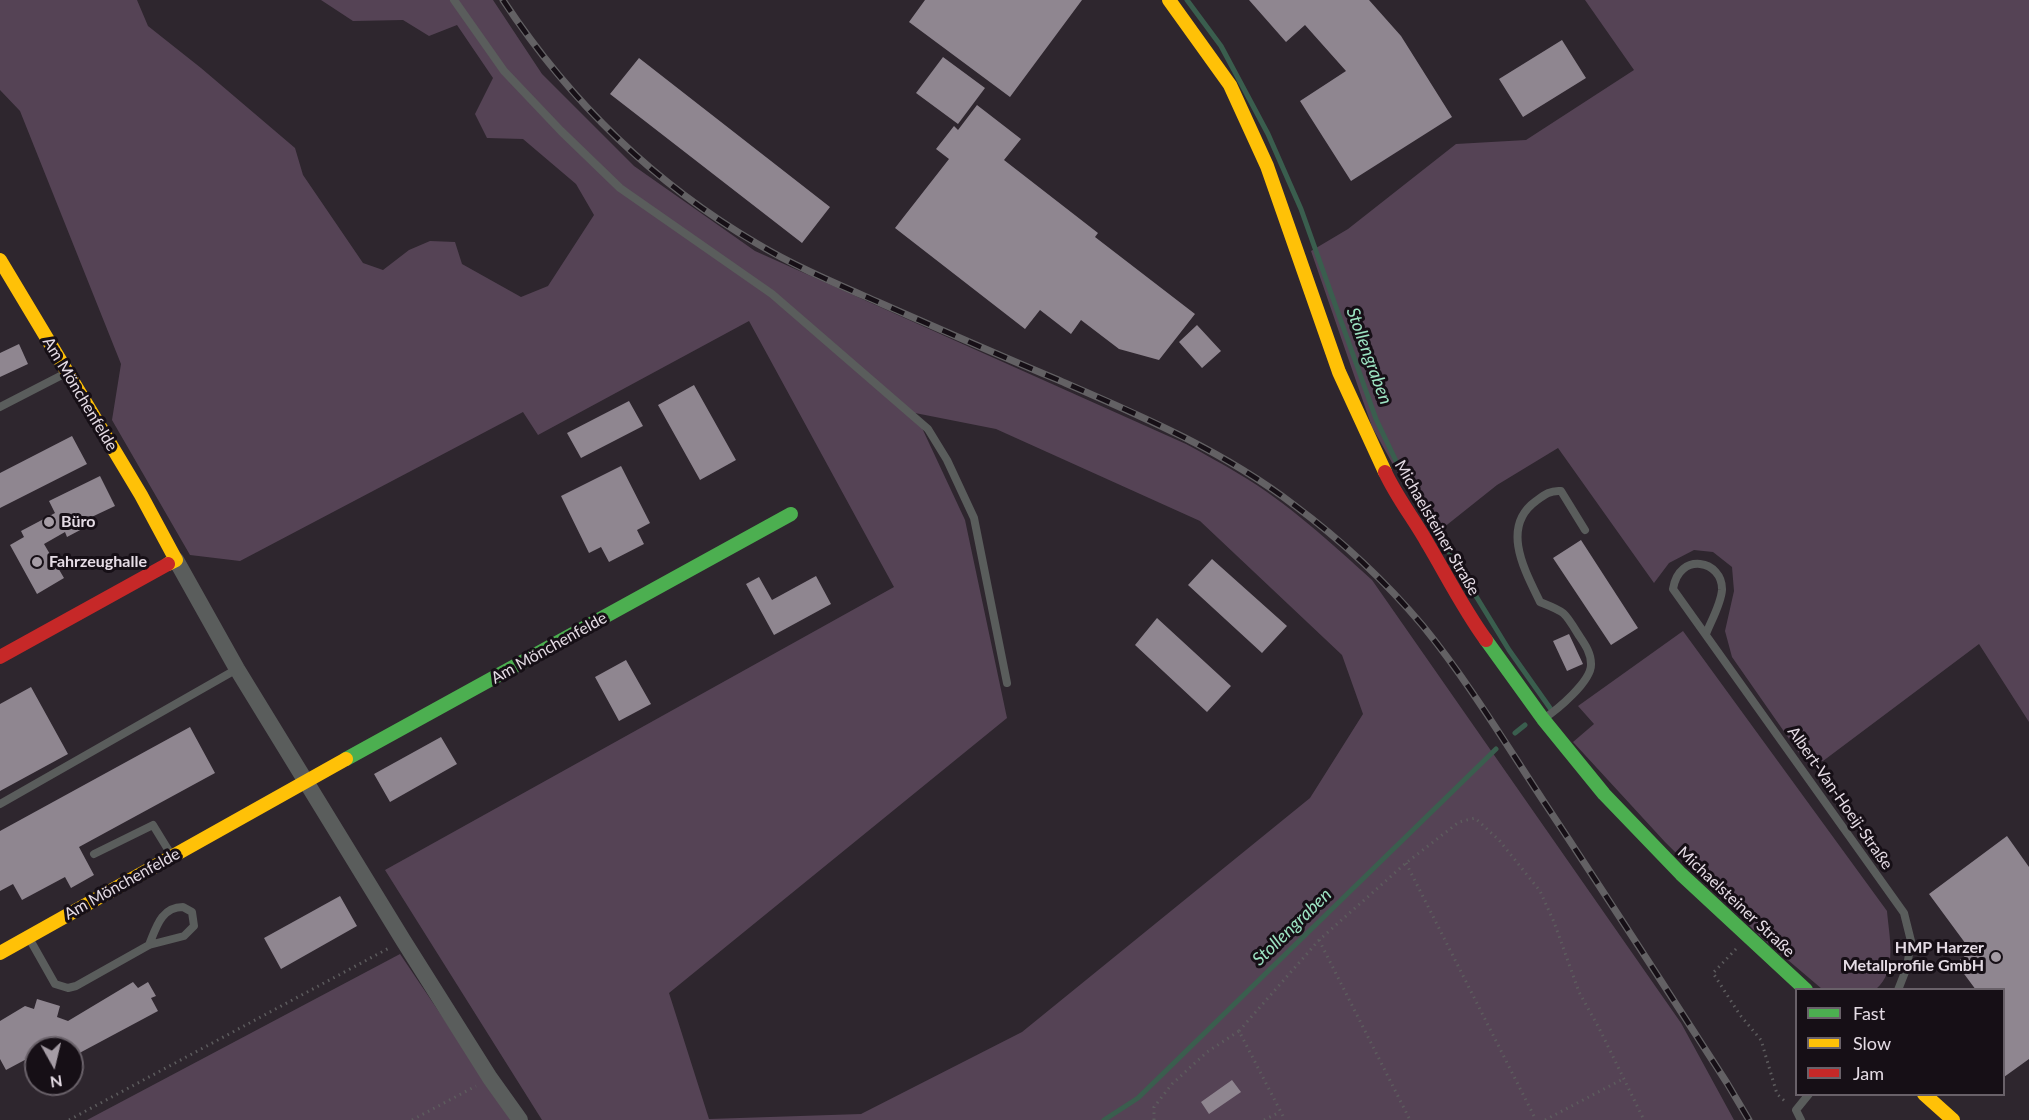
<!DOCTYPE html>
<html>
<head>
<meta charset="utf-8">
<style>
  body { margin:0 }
  #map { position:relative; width:2029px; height:1120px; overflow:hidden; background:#2e262e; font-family:Lato,sans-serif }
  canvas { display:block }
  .legend { position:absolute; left:1795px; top:988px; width:210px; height:108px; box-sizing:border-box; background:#160f16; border:2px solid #696169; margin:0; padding:8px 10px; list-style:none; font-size:18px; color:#e5dce5 }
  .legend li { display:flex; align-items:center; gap:12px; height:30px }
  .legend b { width:30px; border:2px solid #696169 }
  .north { position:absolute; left:24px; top:1036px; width:60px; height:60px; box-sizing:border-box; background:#160f16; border:2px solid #696169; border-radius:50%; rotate:172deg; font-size:16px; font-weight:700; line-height:24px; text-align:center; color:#e5dce5 }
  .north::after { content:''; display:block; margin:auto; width:21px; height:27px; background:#a59ca5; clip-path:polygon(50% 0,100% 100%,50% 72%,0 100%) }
</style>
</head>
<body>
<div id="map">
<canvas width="2029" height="1120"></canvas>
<ul class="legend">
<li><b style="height:8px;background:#4caf50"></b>Fast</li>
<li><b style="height:8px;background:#ffc107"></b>Slow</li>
<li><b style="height:8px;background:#c62828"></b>Jam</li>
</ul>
<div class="north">N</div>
</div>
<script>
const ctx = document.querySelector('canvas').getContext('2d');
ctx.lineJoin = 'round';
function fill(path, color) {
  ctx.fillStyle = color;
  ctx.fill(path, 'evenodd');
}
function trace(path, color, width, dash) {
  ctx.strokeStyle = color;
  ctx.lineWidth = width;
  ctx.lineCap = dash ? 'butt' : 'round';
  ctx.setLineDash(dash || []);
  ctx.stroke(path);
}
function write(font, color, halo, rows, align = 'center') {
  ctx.font = font + ' Lato,sans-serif';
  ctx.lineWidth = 6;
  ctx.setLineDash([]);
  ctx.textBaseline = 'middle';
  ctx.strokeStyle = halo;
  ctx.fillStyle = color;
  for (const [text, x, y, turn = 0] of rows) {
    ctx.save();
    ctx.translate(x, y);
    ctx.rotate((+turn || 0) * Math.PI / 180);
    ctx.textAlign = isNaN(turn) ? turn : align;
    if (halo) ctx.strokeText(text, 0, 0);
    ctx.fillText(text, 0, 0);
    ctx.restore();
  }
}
const green = new Path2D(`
  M0 0H137L148 26 201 68 295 148 303 175 363 263 383 270 409 250 430 241 455 242 462 264 521 297 548 286 594 215 576 184 523 139 487 138 475 114 493 78 457 25 429 36 403 20 353 21 321 0H493L542 74 634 166 755 251 1186 444C1204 454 1221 463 1239 474 1288 503 1330 542 1372 580L1681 1023 1734 1120H542L385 870 894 587 749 321 538 435 523 412 240 561 190 555 112 420 121 364 20 111 0 90ZM915 413 996 429 1200 521 1342 655 1363 714 1310 798 1022 1032 861 1114 709 1119 669 993 1007 718 965 520Z
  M1585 0H2029V722L1979 644 1823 761 1806 763 1732 657 1725 631 1734 591 1732 567 1713 552 1694 550 1669 563 1654 583 1558 448 1497 485 1433 536 1372 427 1311 251 1348 229 1456 144 1526 140 1634 70Z
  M1683 631 1887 911C1889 936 1898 971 1876 989H1822L1762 938 1665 842 1573 742 1594 724 1578 706Z
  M400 954 512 1120H87Z`);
const stream = new Path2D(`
  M1187 0 1221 46 1268 134 1301 209 1376 419 1406 482 1509 650 1550 708
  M1515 733 1525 725
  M1104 1120 1138 1098 1496 749`);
const building = new Path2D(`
  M925 0H1082L1010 97 909 22Z
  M1249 0H1369L1401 36 1452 117 1351 181 1300 101 1346 71 1305 25 1286 42Z
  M1562 40 1586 78 1523 117 1499 79Z
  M943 57 985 88 958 124 916 93Z
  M639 58 830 207 802 243 610 94Z
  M977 105 1021 139 1004 160 1098 233 1095 237 1195 314 1159 360 1119 349 1081 320 1071 334 1040 310 1025 329 895 228 949 159 936 149 954 126 958 130Z
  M1197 325 1221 351 1202 368 1179 342Z
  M19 344 28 364 0 377V353Z
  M694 385 736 460 700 480 658 405Z
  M629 401 643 426 581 458 567 433Z
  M72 436 87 464 0 508V473Z
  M621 466 650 523 637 530 644 544 609 562 601 547 589 553 561 496Z
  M100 476 115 506 81 522 84 528 67 537 65 532 44 544 64 578 37 594 10 545 24 537 21 531 55 513 49 501Z
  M1581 540 1638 628 1611 645 1553 558Z
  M1212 559 1287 626 1262 653 1188 585Z
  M816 576 831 604 774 635 746 584 759 577 772 600Z
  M1157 618 1231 686 1207 712 1135 645Z
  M1569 634 1583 664 1567 671 1553 641Z
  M626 660 651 704 619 721 595 677Z
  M31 687 68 754 0 791V704Z
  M190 727 215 773 79 847 94 875 71 888 65 877 22 900 13 884 0 891V831Z
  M441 737 457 764 390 802 374 774Z
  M2007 836 2029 867V1059L2004 1077V990H1976L1956 963 1971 951 1929 894Z
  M340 896 357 926 281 969 264 938Z
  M133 982 138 988 148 982 156 996 151 998 158 1011 72 1057V1048H36V1054L6 1070 0 1059V1021L25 1006 34 1009 37 999 60 1006 57 1017 68 1021Z
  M1232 1080 1241 1092 1209 1114 1201 1102Z`);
const path = new Path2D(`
  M1406 863 1536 1120
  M1319 940 1410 1120
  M1736 949 1713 973 1740 1015 1761 1040 1777 1094 1787 1103
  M1239 1031 1319 940 1406 863 1459 822 1475 818 1499 840 1540 891 1554 922 1579 992 1599 1028 1644 1120
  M69 1120 391 947
  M412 1120 476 1086
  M1154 1120V1107L1172 1084 1207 1052 1239 1031 1285 1120
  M1264 1120 1280 1112
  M1545 1120 1623 1079`);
const lane = new Path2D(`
  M454 0 504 71 561 131 620 188 772 294 928 429 947 460 974 518 1007 683
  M0 407 66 373
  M1706 634C1711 621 1721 604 1722 590 1723 560 1679 551 1673 589L1904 913 1911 941 1907 967 1898 990
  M1543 719C1557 710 1592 681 1591 664 1591 652 1584 643 1578 634 1564 611 1565 612 1540 602 1525 571 1500 527 1536 501 1544 495 1550 490 1561 491L1585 530
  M0 804 237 669
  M94 854 153 825 172 856
  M29 938 55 984 68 988 76 986 149 945 184 936 194 926 192 912 183 907C161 907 156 928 149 945
  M1801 1120 1796 1110 1809 1094`);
const street = new Path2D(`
  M176 560 237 669 403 940 490 1078 520 1120`);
const fast = new Path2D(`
  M1486 640 1543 719 1604 794 1681 874 1806 990
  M346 759 791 514`);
const slow = new Path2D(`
  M1169 0 1230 85 1267 166 1339 372 1385 472
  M0 260 141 495 176 560 168 564
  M0 953 346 759
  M1924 1094 1953 1120`);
const jam = new Path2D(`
  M1385 472C1397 498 1414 519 1428 544 1447 576 1464 610 1486 640
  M0 657 168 564`);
const rail = new Path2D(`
  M503 0C569 100 652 182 756 243 794 266 837 284 878 302 937 328 996 354 1056 379 1139 415 1222 450 1294 505 1341 540 1385 581 1423 626 1471 685 1510 751 1552 814 1611 903 1669 993 1727 1083L1749 1120`);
const markers = [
  [49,522,6,"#a59ca5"],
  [37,562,6,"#a59ca5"],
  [1996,957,6,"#a59ca5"]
];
const streetNames = [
  ["Am Mönchenfelde",80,394,59],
  ["Michaelsteiner Straße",1437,528,60],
  ["Am Mönchenfelde",549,648,-29],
  ["Albert-Van-Hoeij-Straße",1840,798,55],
  ["Am Mönchenfelde",122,884,-29],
  ["Michaelsteiner Straße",1736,902,43]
];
const poiNames = [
  ["Büro",61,522],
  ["Fahrzeughalle",49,562],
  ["HMP Harzer",1984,948,"right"],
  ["Metallprofile GmbH",1984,966,"right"]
];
const waterNames = [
  ["Stollengraben",1369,356,70],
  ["Stollengraben",1292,927,-44]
];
fill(green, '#554355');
trace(stream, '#3a5e4e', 5);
fill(building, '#8f8690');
trace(path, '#5d5c5e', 3, [1.5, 4.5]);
trace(lane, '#5a5d5c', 8);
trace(street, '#5a5d5c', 16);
trace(fast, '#4caf50', 14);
trace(slow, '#ffc107', 14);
trace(jam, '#c62828', 14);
trace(rail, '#636164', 7);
trace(rail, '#160f16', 4.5, [14]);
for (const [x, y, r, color] of markers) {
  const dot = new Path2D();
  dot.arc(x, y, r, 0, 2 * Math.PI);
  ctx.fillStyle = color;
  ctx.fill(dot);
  trace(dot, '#160f16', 2);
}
write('16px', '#e5dce5', '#160f16', streetNames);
write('bold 16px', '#e5dce5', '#160f16', poiNames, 'left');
write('italic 18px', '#9ce3c2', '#160f16', waterNames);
</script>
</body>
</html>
